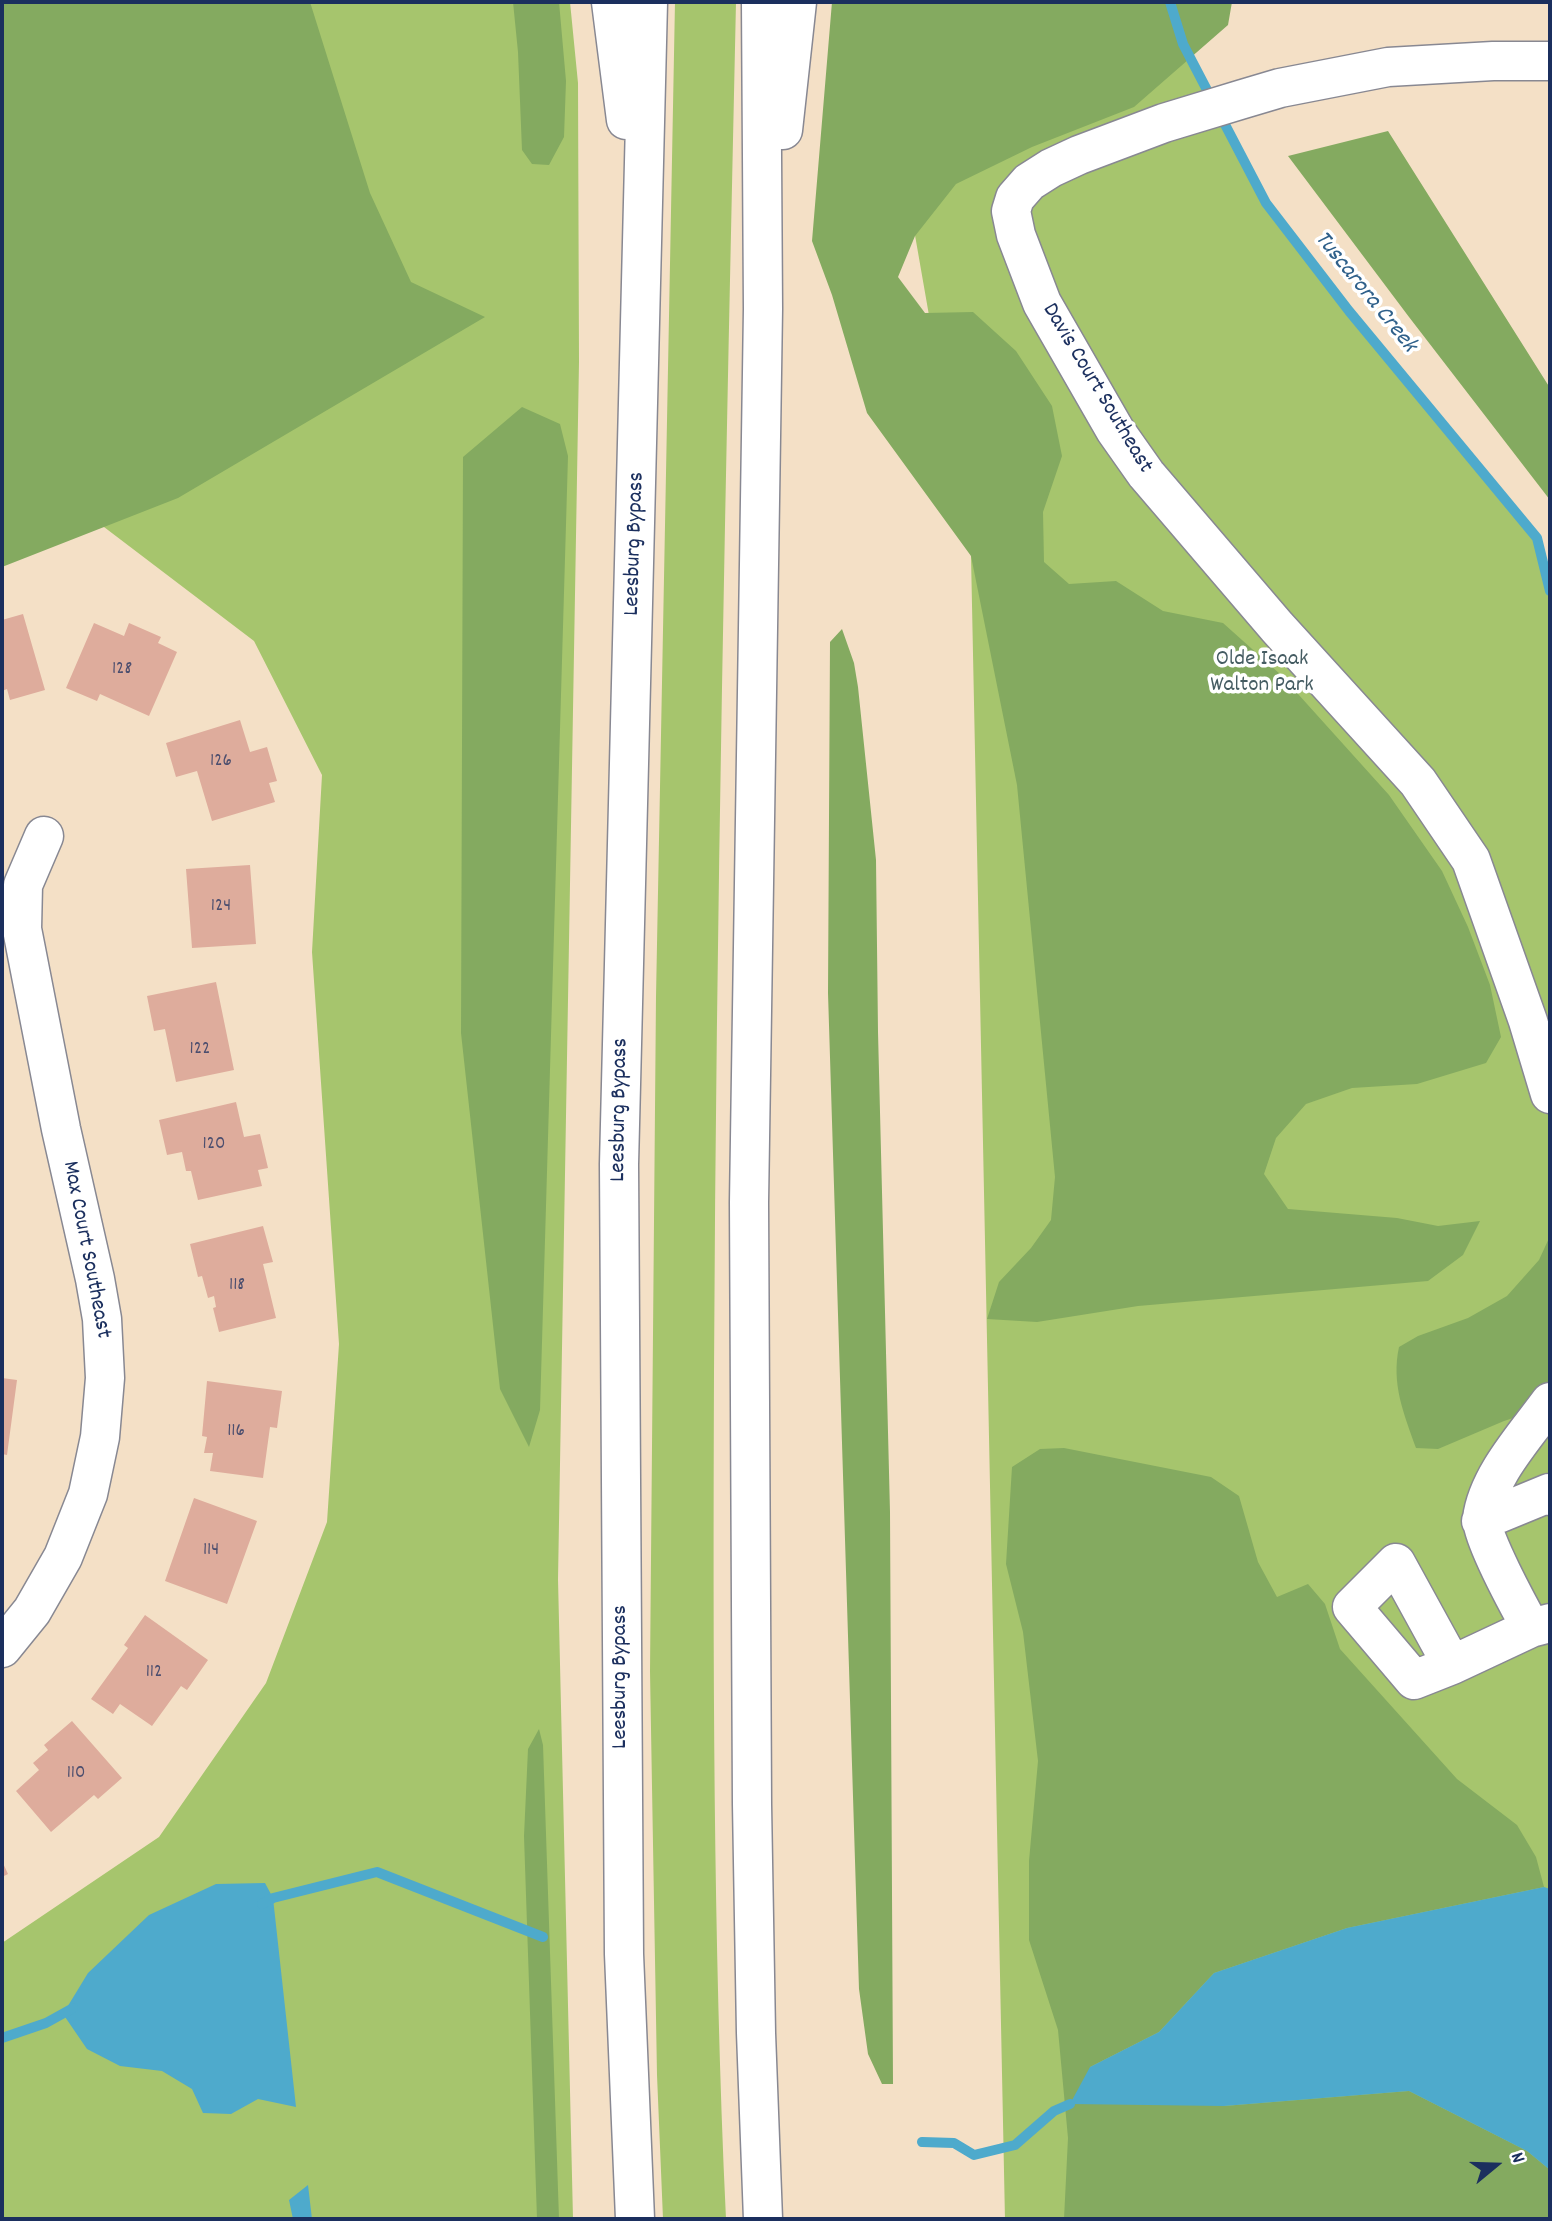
<!DOCTYPE html>
<html>
<head>
<meta charset="utf-8">
<style>
  body { margin:0 }
  #map { position:relative; width:1552px; height:2221px; overflow:hidden; background:#f4e0c6; font-family:Dekko,sans-serif }
  canvas { display:block }
  .frame { position:absolute; inset:0; border:4px solid #1b2f5e; pointer-events:none }
  .north { position:absolute; left:1461px; top:2130px; width:70px; height:70px; -webkit-text-stroke:5px #fff; paint-order:stroke; rotate:71deg; font-size:19px; font-weight:700; line-height:28px; text-align:center; color:#1b2f5e }
  .north::after { content:''; display:block; margin:auto; width:24px; height:32px; background:#1b2f5e; clip-path:polygon(50% 0,100% 100%,50% 72%,0 100%) }
</style>
</head>
<body>
<div id="map">
<canvas width="1552" height="2221"></canvas>
<div class="frame"></div>
<div class="north">N</div>
</div>
<script>
const ctx = document.querySelector('canvas').getContext('2d');
ctx.lineJoin = 'round';
function fill(path, color) {
  ctx.fillStyle = color;
  ctx.fill(path, 'evenodd');
}
function trace(path, color, width, dash) {
  ctx.strokeStyle = color;
  ctx.lineWidth = width;
  ctx.lineCap = dash ? 'butt' : 'round';
  ctx.setLineDash(dash || []);
  ctx.stroke(path);
}
function write(font, color, halo, rows, align = 'center') {
  ctx.font = font + ' Dekko,sans-serif';
  ctx.lineWidth = 7;
  ctx.setLineDash([]);
  ctx.textBaseline = 'middle';
  ctx.strokeStyle = halo;
  ctx.fillStyle = color;
  for (const [text, x, y, turn = 0] of rows) {
    ctx.save();
    ctx.translate(x, y);
    ctx.rotate((+turn || 0) * Math.PI / 180);
    ctx.textAlign = isNaN(turn) ? turn : align;
    if (halo) ctx.strokeText(text, 0, 0);
    ctx.fillText(text, 0, 0);
    ctx.restore();
  }
}
const green = new Path2D(`
  M2 2H570L578 83 579 362 558 1579 573 2219H2V1943L159 1837 266 1683 327 1522 339 1344 312 952 322 775 254 641 104 527Z
  M675 2H736C726 459 716 915 714 1372 713 1655 713 1937 726 2219H663L657 2075 650 1671 656 996Z
  M1183 44 1266 203 1349 311 1537 538 1550 591V2219H1005L971 556 890 92Z`);
const forest = new Path2D(`
  M2 2H310L370 193 411 282 485 317 178 498 2 567Z
  M513 2H559L566 81 564 137 549 165 532 164 522 150 518 52Z
  M832 2H1232L1228 25 1134 107 1032 147 956 184 915 236 898 277 925 313 973 312 1016 351 1052 406 1062 456 1043 512 1044 562 1069 584 1116 581 1163 611 1223 623 1280 674 1389 795 1442 871 1468 927 1490 985 1501 1037 1486 1063 1417 1084 1352 1088 1306 1104 1276 1138 1264 1174 1288 1209 1397 1218 1438 1226 1480 1221 1463 1255 1428 1281 1138 1306 1037 1322 987 1319 999 1282 1031 1248 1051 1220 1055 1177 1017 785 971 556 867 413 832 295 812 241Z
  M1388 131 1550 388V500L1409 317 1288 156Z
  M522 407 560 424 568 456 540 1410 529 1447 500 1389 461 1033 463 457Z
  M842 629 854 663 858 687 876 860 878 1032 890 1512 893 2084H882L868 2054 859 1989 828 993 830 642Z
  M1550 1236V1406L1504 1421 1438 1449 1416 1448C1404 1414 1391 1384 1399 1347L1418 1336 1468 1318 1507 1296 1539 1260Z
  M1064 1448 1211 1477 1239 1496 1258 1562 1277 1597 1308 1584 1325 1604 1340 1649 1457 1779 1517 1825 1536 1857 1544 1887 1347 1928 1214 1973 1159 2032 1090 2067 1224 2106 1409 2091 1527 2151 1550 2170V2219H1064L1068 2138 1058 2030 1029 1940V1861L1038 1761 1023 1632 1006 1564 1012 1467 1040 1449Z
  M539 1729 543 1745 559 2219H537L524 1836 528 1749Z`);
const water = new Path2D(`
  M265 1883 273 1898 296 2107 258 2099 231 2114 203 2113 192 2089 162 2071 120 2066 87 2049 63 2014 88 1973 149 1915 216 1884Z
  M1544 1887 1550 1889V2170L1527 2151 1409 2091 1224 2106 1070 2104 1090 2067 1159 2032 1214 1973 1347 1928Z
  M308 2185 312 2219H293L289 2200Z`);
const stream = new Path2D(`
  M1170 2 1183 44 1266 203 1349 311 1537 538 1550 591
  M262 1904 273 1898 377 1872 543 1937
  M2 2038 46 2023 73 2008
  M922 2142 954 2143 974 2155 1015 2145 1054 2111 1070 2104`);
const building = new Path2D(`
  M23 614 45 690 10 700 7 689 2 691V620Z
  M94 623 124 636 129 623 161 637 158 643 177 652 149 716 100 694 97 701 66 688Z
  M240 720 250 752 267 747 277 781 269 783 275 802 212 821 197 771 176 777 166 743Z
  M250 865 256 944 192 948 186 869Z
  M216 982 234 1070 176 1082 165 1029 154 1031 147 996Z
  M236 1102 244 1137 260 1134 268 1168 258 1170 262 1186 198 1200 191 1171H186L182 1152 167 1155 159 1120Z
  M263 1226 273 1262 263 1264 276 1318 219 1332 213 1308 216 1307 214 1296 208 1298 202 1276 198 1277 190 1244Z
  M2 1378 17 1380 7 1455 2 1454Z
  M207 1381 282 1391 277 1428 270 1427 263 1478 210 1471 213 1453H204L207 1437 202 1436Z
  M194 1498 257 1521 227 1604 165 1581Z
  M145 1615 208 1660 187 1690 181 1686 152 1726 120 1704 113 1714 91 1699 128 1648 124 1645Z
  M72 1721 122 1778 98 1799 94 1795 51 1832 16 1791 39 1770 33 1763 48 1750 44 1745Z
  M2 1861 8 1874 2 1877Z`);
const minor = new Path2D(`
  M1550 61H1493L1388 67 1280 88 1243 99 1164 123 1079 155 1051 168 1029 182 1015 198 1011 211 1016 235 1042 303 1115 430 1146 474 1277 627 1418 782 1471 860 1528 1021 1550 1094
  M1550 1402C1526 1435 1487 1477 1482 1519 1480 1535 1521 1610 1531 1628L1550 1623
  M1481 1521 1549 1493 1550 1496
  M2 1648 32 1611 63 1557 88 1494 100 1437 105 1378 102 1319 95 1279 61 1129 22 929 23 885 44 836
  M1452 1665 1396 1563 1352 1607 1414 1680 1452 1665 1531 1628`);
const highway = new Path2D(`
  M611 2 626 120
  M761 2 763 309 749 1202 752 1804 756 2033 763 2219
  M783 130 797 2
  M635 2219 624 1954 619 1164 648 2`);
const numberNames = [
  ["128",122,670],
  ["126",221,762],
  ["124",221,907],
  ["122",200,1050],
  ["120",214,1145],
  ["118",237,1286],
  ["116",236,1432],
  ["114",211,1551],
  ["112",154,1673],
  ["110",76,1774]
];
const streetNames = [
  ["Davis Court Southeast",1096,389,59],
  ["Leesburg Bypass",636,544,-88],
  ["Leesburg Bypass",621,1110,-89],
  ["Max Court Southeast",85,1250,79],
  ["Leesburg Bypass",622,1677,-90]
];
const parkNames = [
  ["Olde Isaak",1262,661],
  ["Walton Park",1262,687]
];
const waterNames = [
  ["Tuscarora Creek",1364,293,51]
];
fill(green, '#a6c56d');
fill(forest, '#84aa60');
fill(water, '#4eaacc');
trace(stream, '#4eaacc', 10);
fill(building, '#deac9c');
trace(minor, '#888892', 41);
trace(highway, '#888892', 41);
trace(minor, '#fff', 38);
trace(highway, '#fff', 38);
write('19px', '#4c4e6e', null, numberNames);
write('23px', '#1b2f5e', '#fff', streetNames);
write('23px', '#455c62', '#fff', parkNames);
write('italic 24px', '#2f608a', '#fff', waterNames);
</script>
</body>
</html>
